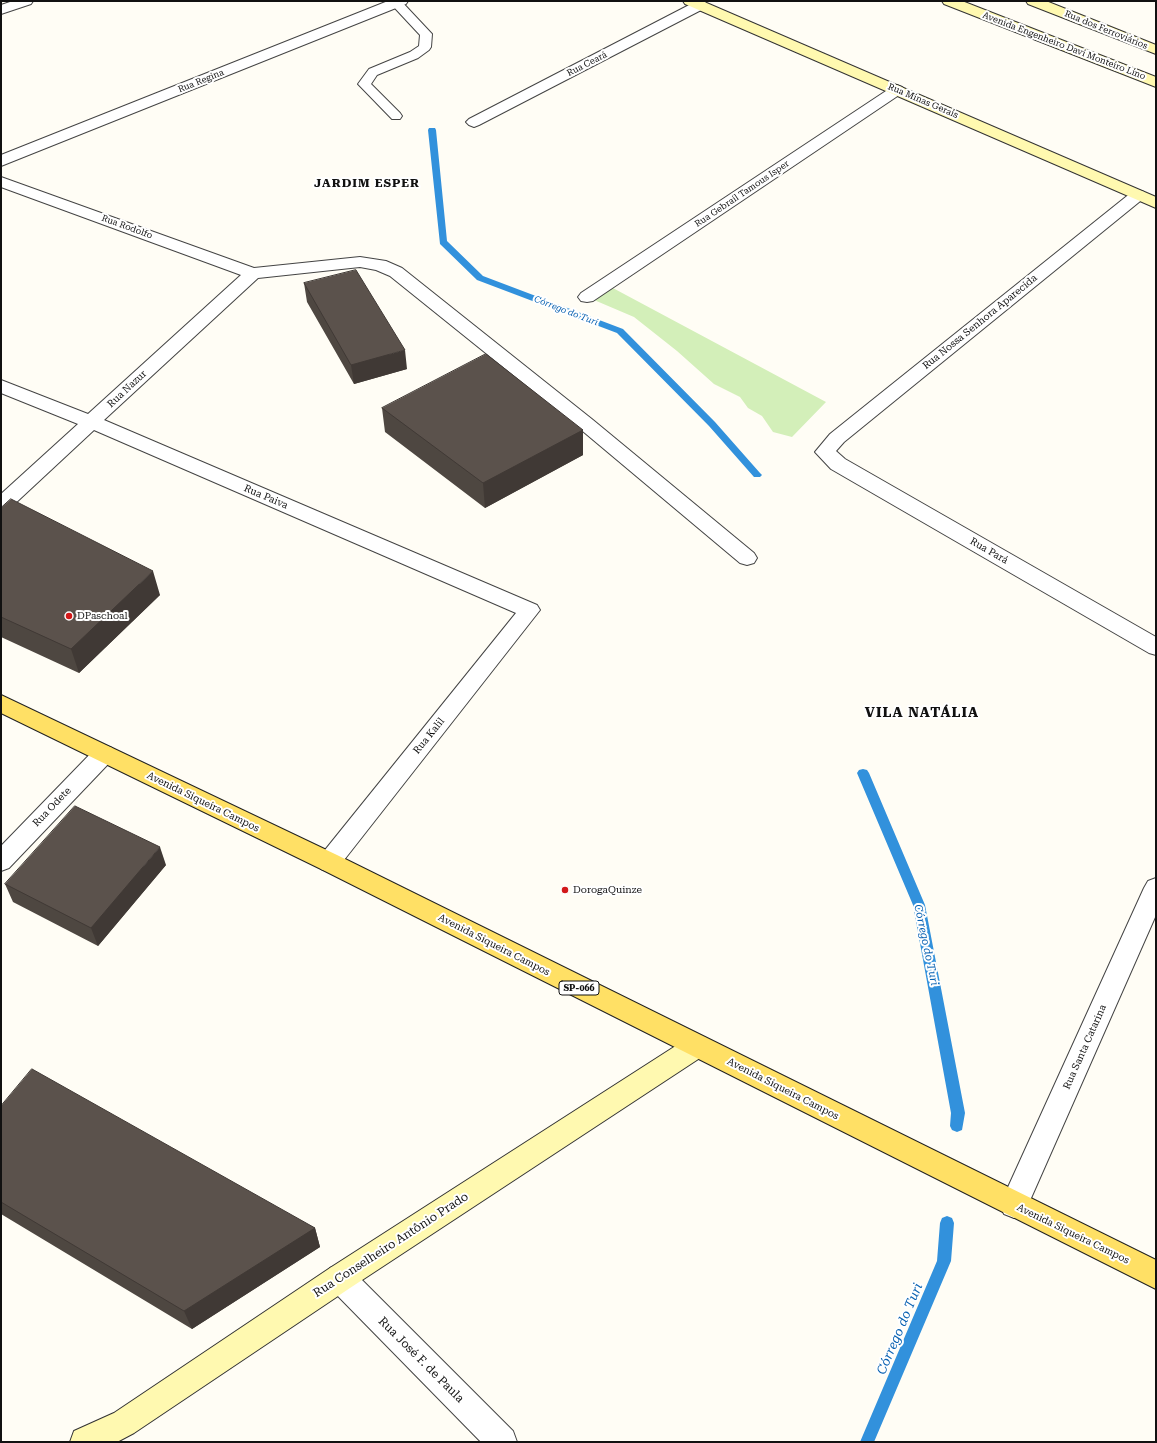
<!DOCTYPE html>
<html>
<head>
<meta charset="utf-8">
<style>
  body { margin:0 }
  #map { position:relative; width:1157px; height:1443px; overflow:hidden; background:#fffdf5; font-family:"Roboto Serif",serif }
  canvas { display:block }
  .frame { position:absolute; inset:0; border:2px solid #111; pointer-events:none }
</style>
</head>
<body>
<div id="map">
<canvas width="1157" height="1443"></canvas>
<div class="frame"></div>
</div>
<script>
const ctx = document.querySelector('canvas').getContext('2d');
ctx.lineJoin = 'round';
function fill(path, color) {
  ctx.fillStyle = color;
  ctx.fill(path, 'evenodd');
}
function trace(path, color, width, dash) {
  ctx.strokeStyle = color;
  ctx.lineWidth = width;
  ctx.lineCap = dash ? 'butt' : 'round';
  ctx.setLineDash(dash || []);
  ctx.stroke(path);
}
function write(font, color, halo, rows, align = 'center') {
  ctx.font = font + ' "Roboto Serif",serif';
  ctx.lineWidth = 4;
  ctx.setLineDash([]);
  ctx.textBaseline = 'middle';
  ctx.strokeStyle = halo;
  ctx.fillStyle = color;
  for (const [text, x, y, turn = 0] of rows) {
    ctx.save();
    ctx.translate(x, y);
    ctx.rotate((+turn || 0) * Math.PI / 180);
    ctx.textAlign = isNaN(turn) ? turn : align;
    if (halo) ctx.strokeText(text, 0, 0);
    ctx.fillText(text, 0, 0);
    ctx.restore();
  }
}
const green = new Path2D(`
  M611 287 826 402 792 437 773 432 762 416 748 408 740 397 714 384 677 351 634 317 587 297Z`);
const stream = new Path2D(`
  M429 128H435L436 130 447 241 483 276 623 329 715 422 760 473 762 475 760 477H754L709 426 617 333 477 280 440 244 428 130Z
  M863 769 867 770 869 773 925 905 965 1113 962 1130 957 1132 952 1130 950 1126 951 1113 913 905 857 773 859 770Z
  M947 1216 952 1218 954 1223 951 1261 874 1442H860L937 1261 940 1223 942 1218Z`);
const lane = new Path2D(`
  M392 1H401L432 34 431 47 429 50 418 58 377 75 371 84 400 113 402 116 400 119H392L358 84 369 69 410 52 419 46 420 35 392 5 390 3Z`);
const street = new Path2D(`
  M13 1H33L31 4 1 14V5Z
  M388 1H408L406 4 1 166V155Z
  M701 1 705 2 707 5 705 8 479 125 474 127 469 125 466 122 469 119 695 2Z
  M897 85 902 87 905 90 902 93 593 301 587 302 581 301 578 297 581 293 892 87Z
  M1 177 254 268 360 257 386 261 402 268 593 420 754 553 757 558 754 563 747 565 740 563 579 428 390 276 376 270 360 267 258 278 104 420 537 605 540 610 337 869 329 872 321 869 317 862 321 855 516 613 94 430 8 510 1 512V494L78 424 1 393V380L88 414 241 275 1 187Z
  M1138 190 1144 192 1146 195 1144 198 844 442 836 451 845 459 1156 637V655L1149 653 831 469 815 452 830 434 1132 192Z
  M104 745 112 748 115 754 112 760 9 868 1 871V846L96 748Z
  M1156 878V915L1024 1214 1014 1218 1004 1214 1000 1205 1004 1196 1144 888 1148 881Z
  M340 1264 350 1268 513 1431 517 1442H481L330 1288 326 1278 330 1268Z`);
const secondary = new Path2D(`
  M683 1H702L1156 197V208L685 4Z
  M942 1H962L1156 77V87L944 4Z
  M1026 1H1046L1156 45V54L1028 4Z
  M697 1035 706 1038 710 1046 706 1054 350 1288 134 1433 117 1442H70L74 1431 114 1413 330 1268 688 1038Z`);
const primary = new Path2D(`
  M1 695 337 855 1156 1260V1289L321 869 1 713Z`);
const wall = new Path2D(`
  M304 283 407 369 354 384 307 302Z
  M382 408 583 430V455L485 508 385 432Z
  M1 508 160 595 79 673 1 637Z
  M166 865 98 946 13 902 5 884Z
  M1 1106 315 1228 320 1247 192 1329 1 1214Z`);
const shadedWall = new Path2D(`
  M405 350 407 369 354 384 351 365Z
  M583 430V455L485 508 483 483Z
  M153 571 160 595 79 673 71 649Z
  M160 847 166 865 98 946 91 928Z
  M315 1228 320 1247 192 1329 184 1311Z`);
const building = new Path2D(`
  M356 270 405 350 351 365 304 283Z
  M486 354 583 430 483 483 382 408Z
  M11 499 153 571 71 649 1 617V508Z
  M75 806 160 847 91 928 5 884Z
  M32 1069 315 1228 184 1311 1 1202V1106Z`);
const markers = [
  [69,616,4,"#d21819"],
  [565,890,4,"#d21819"]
];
const farStreetnames = [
  ["Rua dos Ferroviários",1106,30,22],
  ["Avenida Engenheiro Davi Monteiro Lino",1064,46,21],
  ["Rua Ceará",587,64,-27],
  ["Rua Regina",201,81,-22],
  ["Rua Minas Gerais",923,101,23],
  ["Rua Gebrail Tamous Isper",742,194,-34],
  ["Rua Rodolfo",127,227,20]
];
const farWaternames = [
  ["Córrego do Turi",566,311,21]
];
const shields = [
  [579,988,40]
];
const shieldNames = [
  ["SP-066",579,988]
];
const streetNames = [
  ["Rua Nossa Senhora Aparecida",980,322,-39],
  ["Rua Nazur",127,389,-43],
  ["Rua Paiva",266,497,23],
  ["Rua Pará",989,551,30],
  ["Rua Kalil",429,736,-51],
  ["Avenida Siqueira Campos",203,802,26],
  ["Rua Odete",52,807,-46],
  ["Avenida Siqueira Campos",494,945,27],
  ["Rua Santa Catarina",1085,1047,-66],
  ["Avenida Siqueira Campos",783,1089,27],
  ["Avenida Siqueira Campos",1073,1234,26]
];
const poiNames = [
  ["DPaschoal",77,616],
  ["DorogaQuinze",573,890]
];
const waterNames = [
  ["Córrego do Turi",926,945,78]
];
const farDistrictnames = [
  ["JARDIM ESPER",367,183]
];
const nearStreetnames = [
  ["Rua Conselheiro Antônio Prado",391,1245,-33],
  ["Rua José F. de Paula",421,1360,45]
];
const nearWaternames = [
  ["Córrego do Turi",900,1329,-67]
];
const districtNames = [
  ["VILA NATÁLIA",922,713]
];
fill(green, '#d3efb9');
fill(stream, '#3291dc');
trace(lane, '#444', 2);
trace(street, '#444', 2);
trace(secondary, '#333', 2);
trace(primary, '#222', 2);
fill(lane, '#fff');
fill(street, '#fff');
fill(secondary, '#fff9b0');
fill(primary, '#ffe065');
fill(wall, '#4e4741');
fill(shadedWall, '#403935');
fill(building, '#5b524c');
trace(building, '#403935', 1);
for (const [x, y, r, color] of markers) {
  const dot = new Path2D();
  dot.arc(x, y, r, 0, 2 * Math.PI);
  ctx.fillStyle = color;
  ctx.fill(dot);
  trace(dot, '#fff', 1.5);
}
write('9px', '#111', '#fff', farStreetnames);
write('italic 9px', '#0a62b2', '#fff', farWaternames);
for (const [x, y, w] of shields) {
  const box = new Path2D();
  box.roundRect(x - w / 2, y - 7, w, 14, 3);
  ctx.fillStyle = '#fff';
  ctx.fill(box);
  trace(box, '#111', 1);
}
write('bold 9px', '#111', null, shieldNames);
write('10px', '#111', '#fff', streetNames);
write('10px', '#111', '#fff', poiNames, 'left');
write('italic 11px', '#0a62b2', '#fff', waterNames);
ctx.letterSpacing = '1px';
write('bold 12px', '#111', '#fff', farDistrictnames);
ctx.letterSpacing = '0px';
write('12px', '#111', '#fff', nearStreetnames);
write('italic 13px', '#0a62b2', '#fff', nearWaternames);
ctx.letterSpacing = '1px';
write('bold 14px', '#111', '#fff', districtNames);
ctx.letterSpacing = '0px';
</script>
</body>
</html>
